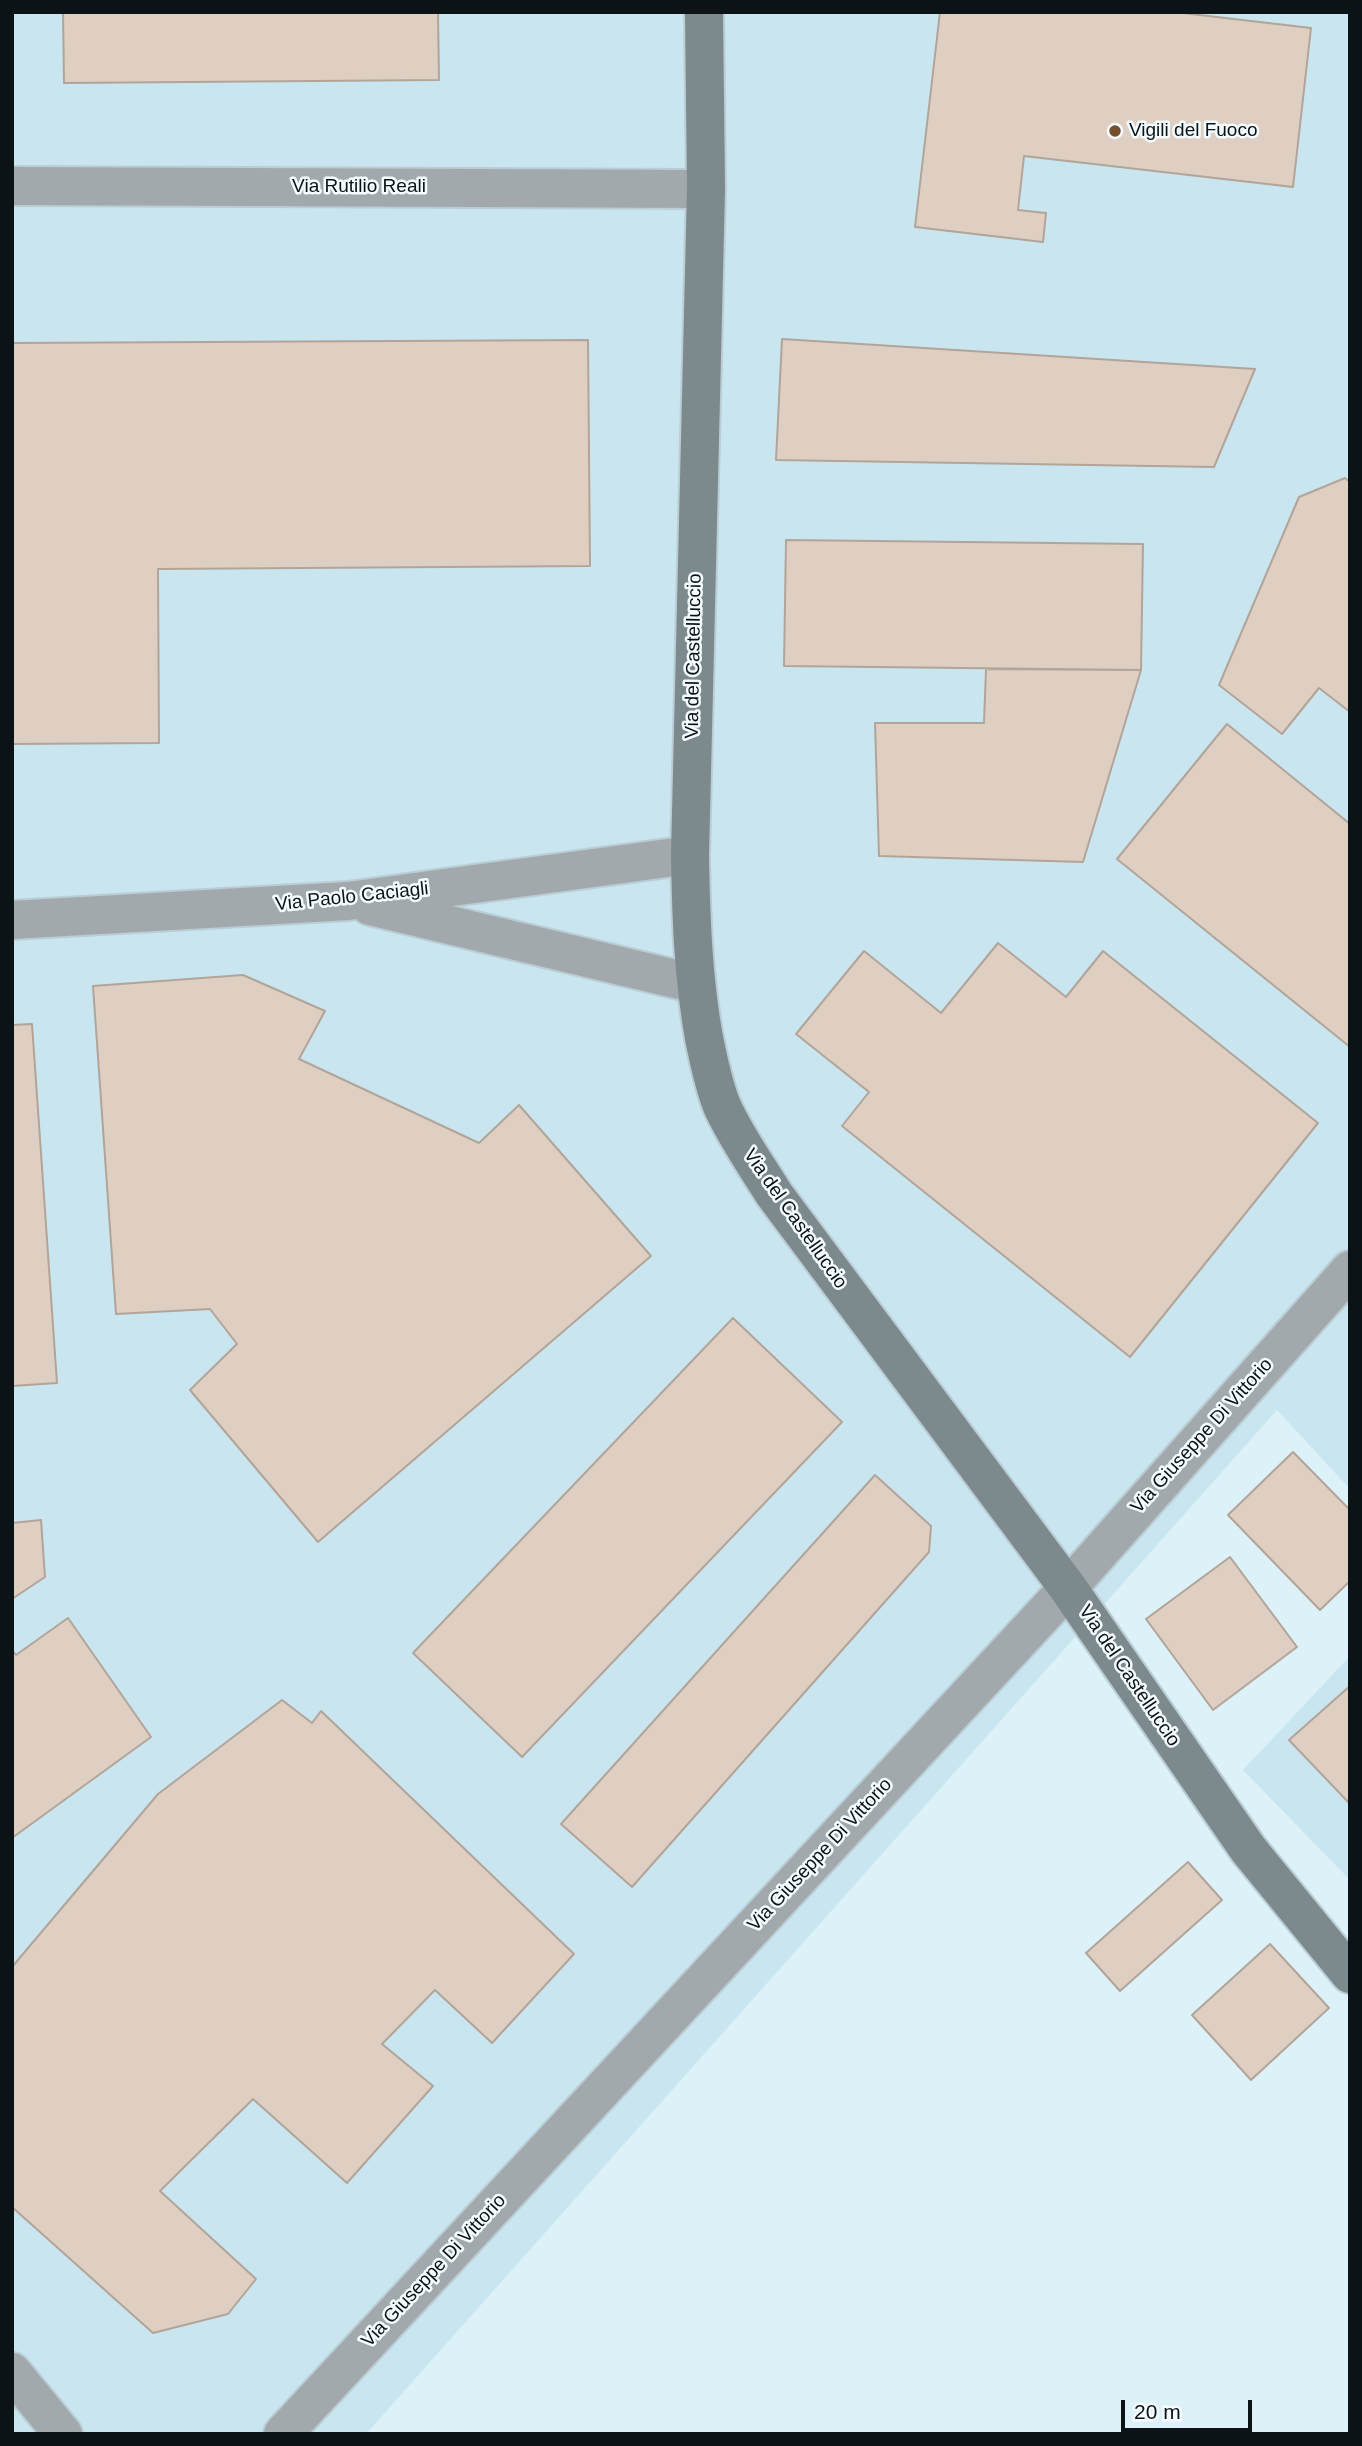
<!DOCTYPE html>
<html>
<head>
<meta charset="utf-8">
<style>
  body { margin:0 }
  #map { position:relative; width:1362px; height:2446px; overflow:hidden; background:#dcf1f8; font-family:Helvetica,sans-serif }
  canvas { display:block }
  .frame { position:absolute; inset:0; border:14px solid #0c1316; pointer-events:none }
  .scale { position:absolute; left:1121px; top:2400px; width:131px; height:32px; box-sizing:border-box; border:4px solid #0c1316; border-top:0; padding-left:9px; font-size:21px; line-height:24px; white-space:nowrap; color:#0c1316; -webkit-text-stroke:5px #f4fcff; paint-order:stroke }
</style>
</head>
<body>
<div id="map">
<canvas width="1362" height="2446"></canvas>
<div class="frame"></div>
<div class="scale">20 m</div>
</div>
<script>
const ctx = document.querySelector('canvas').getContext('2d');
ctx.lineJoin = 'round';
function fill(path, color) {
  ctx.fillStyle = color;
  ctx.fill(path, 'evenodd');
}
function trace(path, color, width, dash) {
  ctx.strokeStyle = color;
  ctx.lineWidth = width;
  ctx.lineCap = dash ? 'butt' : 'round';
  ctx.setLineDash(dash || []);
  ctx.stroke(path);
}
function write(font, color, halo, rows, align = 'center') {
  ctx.font = font + ' Helvetica,sans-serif';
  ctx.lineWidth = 5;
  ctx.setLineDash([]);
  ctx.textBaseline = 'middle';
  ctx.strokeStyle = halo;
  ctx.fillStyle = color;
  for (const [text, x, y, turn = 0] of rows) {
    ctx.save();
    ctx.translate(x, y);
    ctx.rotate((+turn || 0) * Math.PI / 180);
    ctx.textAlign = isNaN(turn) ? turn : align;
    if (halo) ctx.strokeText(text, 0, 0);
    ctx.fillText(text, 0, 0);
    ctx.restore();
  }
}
const built = new Path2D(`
  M12 12H1350V1489L1277 1410 366 2434H12Z
  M1350 1656V1880L1243 1770Z`);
const building = new Path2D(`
  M63 12H438L439 80 64 83Z
  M940 12H1174L1311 28 1293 187 1024 156 1018 210 1046 213 1043 242 915 227Z
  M782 339 1255 369 1214 467 776 460Z
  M588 340 590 566 158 569 159 743 12 744V343Z
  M1345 478 1350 482V712L1319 688 1282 734 1219 685 1299 497Z
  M786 540 1143 544 1141 670 784 666Z
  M986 669 1141 670 1083 862 879 856 875 723H984Z
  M1227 724 1350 824V1047L1117 859Z
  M998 943 1066 997 1103 951 1318 1123 1130 1357 842 1126 869 1092 796 1034 864 951 941 1013Z
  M243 975 325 1011 299 1059 479 1143 519 1105 651 1256 318 1542 190 1390 237 1344 210 1309 116 1314 93 986Z
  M32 1024 57 1383 12 1386V1025Z
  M733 1318 842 1422 522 1757 413 1653Z
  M1293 1452 1350 1510V1581L1320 1610 1228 1515Z
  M875 1475 931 1526 929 1552 632 1887 561 1824Z
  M41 1520 45 1577 12 1599V1523Z
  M1230 1557 1297 1647 1213 1710 1146 1619Z
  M68 1618 151 1737 12 1838V1650L16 1655Z
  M1350 1686V1804L1289 1740Z
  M282 1700 312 1723 321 1711 574 1954 492 2043 435 1990 382 2044 433 2086 347 2183 253 2099 160 2191 256 2279 228 2314 153 2333 12 2207V1967L158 1794Z
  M1188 1862 1222 1900 1120 1991 1086 1953Z
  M1270 1944 1329 2008 1251 2080 1192 2015Z`);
const street = new Path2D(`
  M12 186 706 189
  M370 906 696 984
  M12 920 348 901 690 855
  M12 2372 63 2434
  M283 2434 1068 1588 1350 1270`);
const secondary = new Path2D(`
  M704 12 706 189 690 855C691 917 693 977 704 1038 709 1061 713 1084 722 1106 736 1137 756 1165 774 1194L1068 1588 1248 1849 1350 1974`);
const markers = [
  [1115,131,7,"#74502a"]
];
const poiNames = [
  ["Vigili del Fuoco",1129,131]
];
const streetNames = [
  ["Via Rutilio Reali",359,187],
  ["Via del Castelluccio",694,656,-89],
  ["Via Paolo Caciagli",352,897,-6],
  ["Via del Castelluccio",795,1219,55],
  ["Via Giuseppe Di Vittorio",1202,1436,-48],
  ["Via del Castelluccio",1129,1676,56],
  ["Via Giuseppe Di Vittorio",820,1855,-47],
  ["Via Giuseppe Di Vittorio",434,2271,-47]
];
fill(built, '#c9e6f0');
fill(building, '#decfc2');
trace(building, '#b2a498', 2);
trace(street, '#bbcdd4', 42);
trace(secondary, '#bbcdd4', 42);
trace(street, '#a1a9ac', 38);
trace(secondary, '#7c898d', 38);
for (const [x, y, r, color] of markers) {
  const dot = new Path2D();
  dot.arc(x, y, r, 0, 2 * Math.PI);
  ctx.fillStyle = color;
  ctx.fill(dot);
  trace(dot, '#f4fcff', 2.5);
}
write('19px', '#0c1316', '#f4fcff', poiNames, 'left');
write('19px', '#0c1316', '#f4fcff', streetNames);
</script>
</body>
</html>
